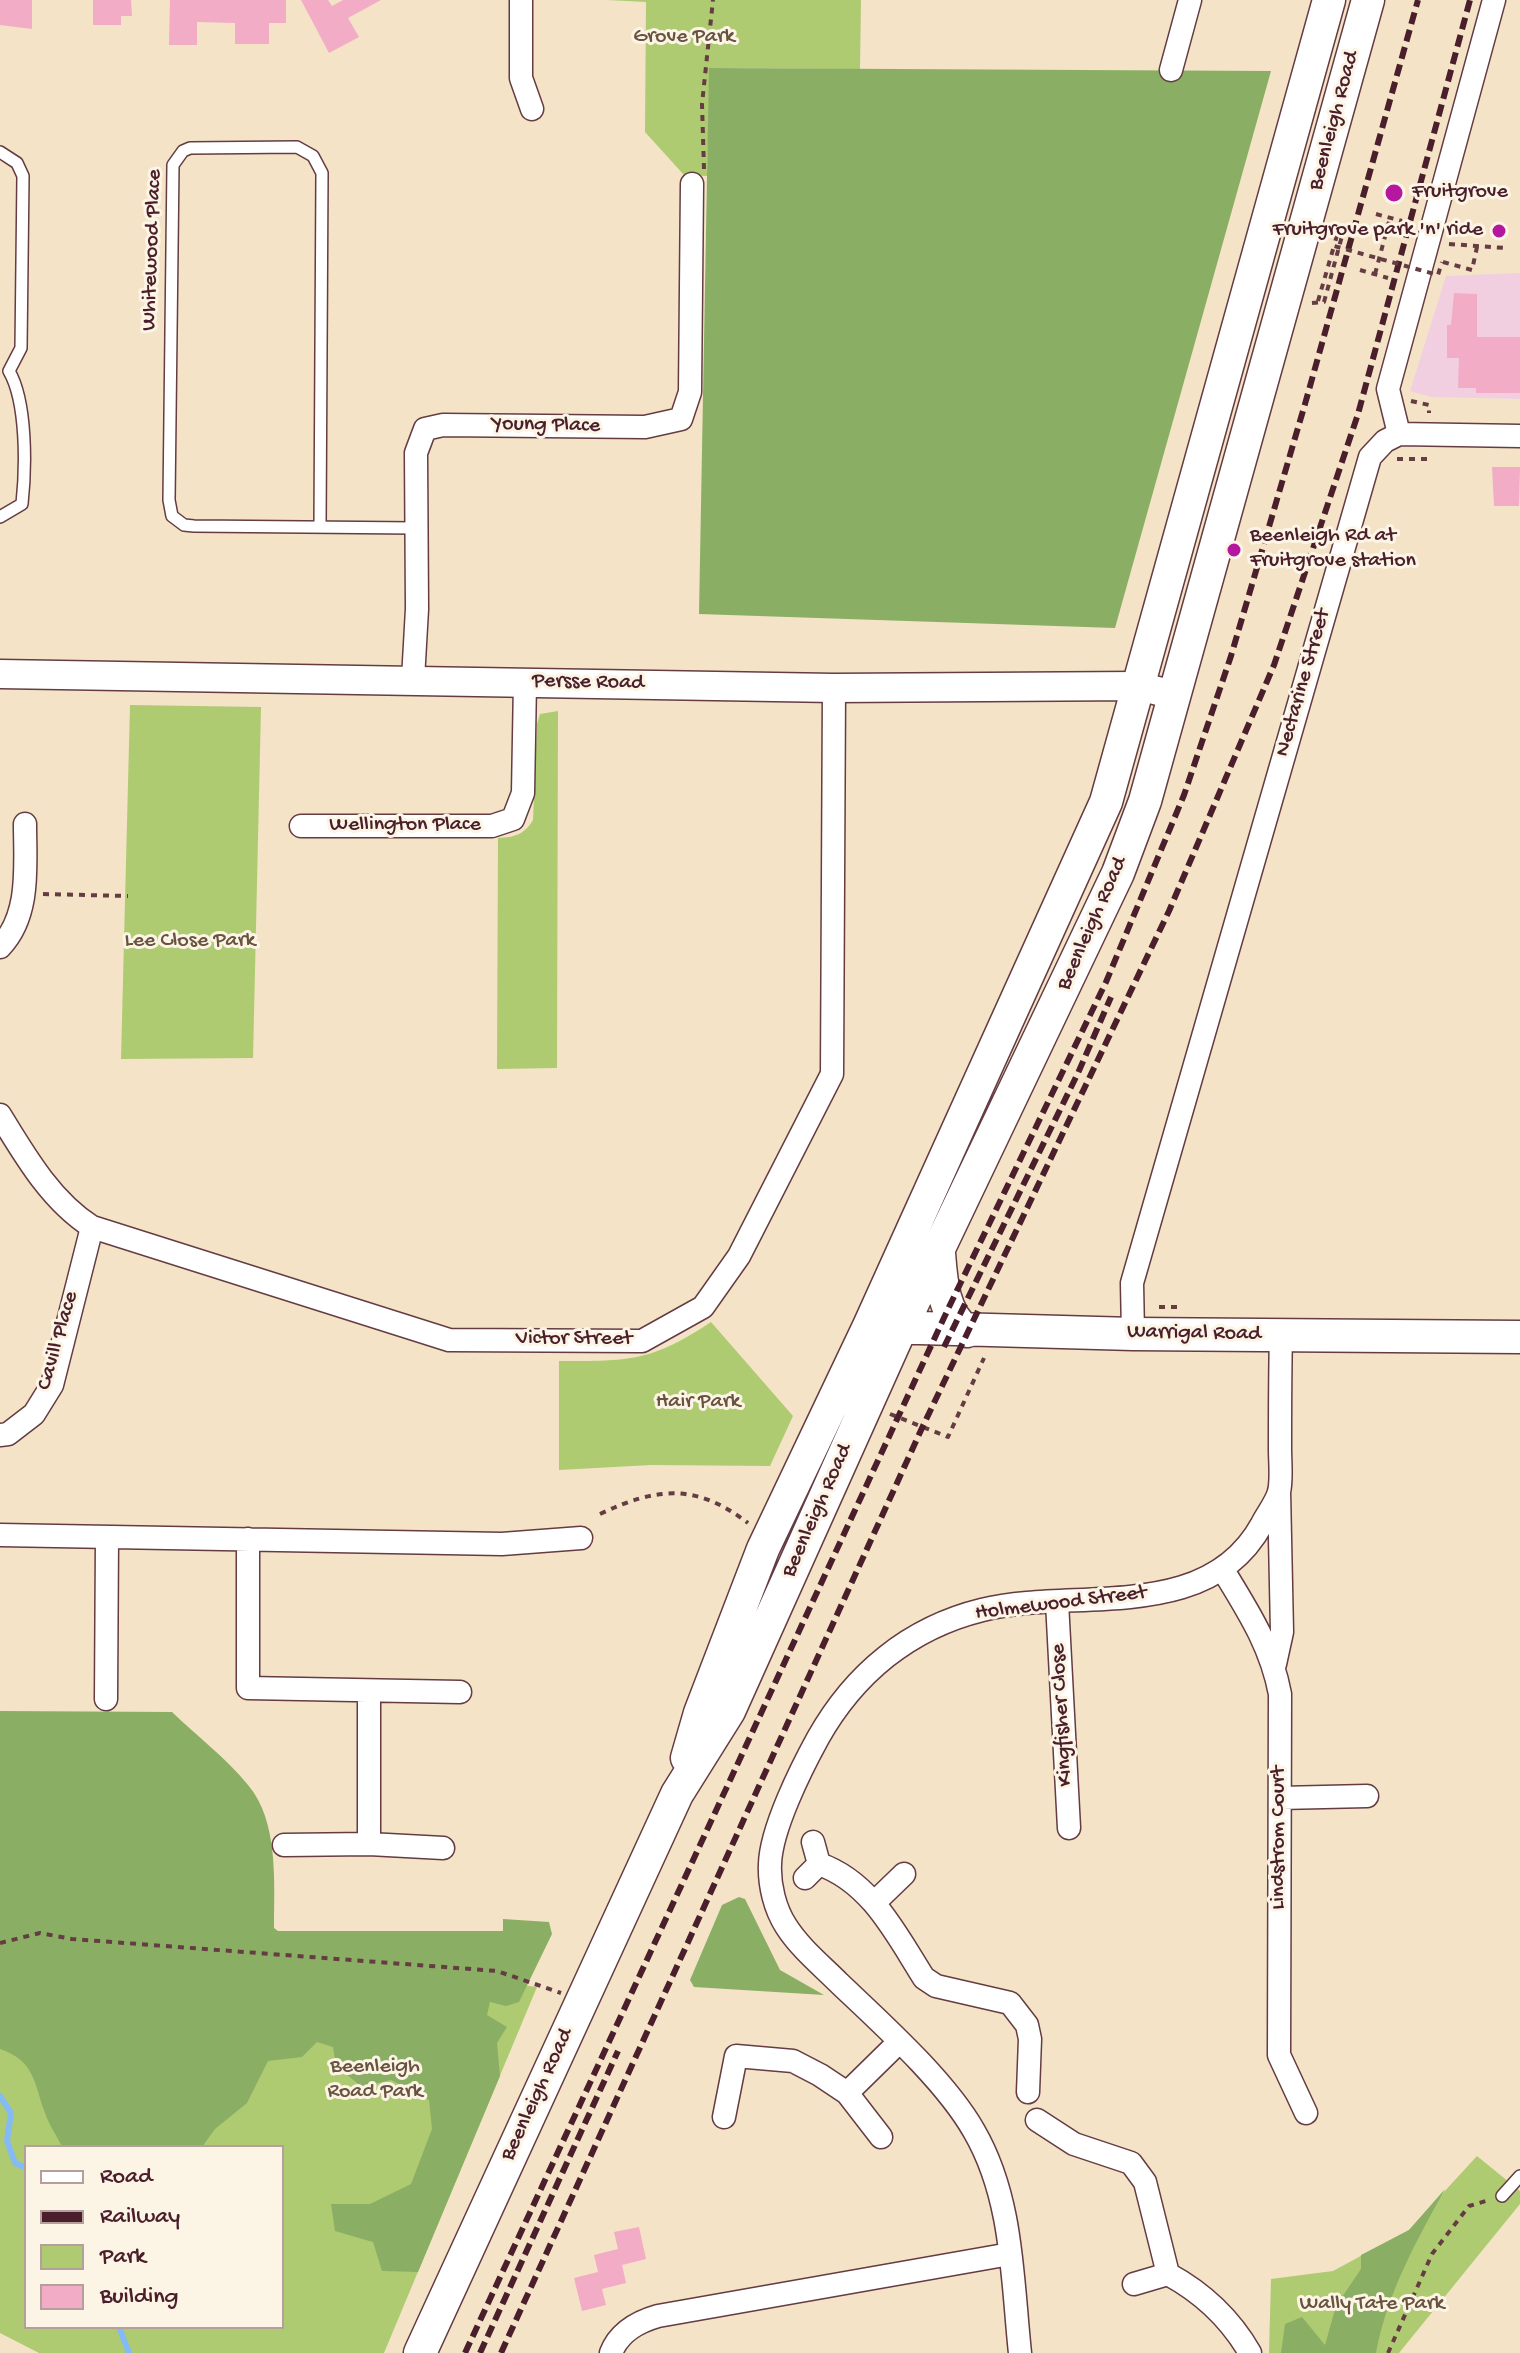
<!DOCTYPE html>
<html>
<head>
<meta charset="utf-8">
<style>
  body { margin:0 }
  #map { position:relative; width:1520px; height:2353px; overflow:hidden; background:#f4e3c7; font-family:"Gochi Hand",sans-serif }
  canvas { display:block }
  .legend { position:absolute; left:24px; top:2145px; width:260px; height:184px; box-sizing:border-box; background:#fcf5e5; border:2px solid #b59f9b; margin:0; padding:10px 14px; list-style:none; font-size:24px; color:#4a1f2b }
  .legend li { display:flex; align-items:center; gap:16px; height:40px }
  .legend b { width:40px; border:2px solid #b59f9b }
</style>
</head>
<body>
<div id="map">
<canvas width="1520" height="2353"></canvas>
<ul class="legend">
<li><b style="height:10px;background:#fff"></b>Road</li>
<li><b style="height:10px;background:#4a1f2b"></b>Railway</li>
<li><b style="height:22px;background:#aecb72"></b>Park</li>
<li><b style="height:22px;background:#f2acc6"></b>Building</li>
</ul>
</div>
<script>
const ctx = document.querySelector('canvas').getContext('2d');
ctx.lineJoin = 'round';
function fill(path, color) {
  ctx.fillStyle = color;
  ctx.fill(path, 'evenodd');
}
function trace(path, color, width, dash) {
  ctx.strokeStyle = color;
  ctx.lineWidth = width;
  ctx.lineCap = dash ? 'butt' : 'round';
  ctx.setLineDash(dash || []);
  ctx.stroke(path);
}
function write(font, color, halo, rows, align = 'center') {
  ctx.font = font + ' "Gochi Hand",sans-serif';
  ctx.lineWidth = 6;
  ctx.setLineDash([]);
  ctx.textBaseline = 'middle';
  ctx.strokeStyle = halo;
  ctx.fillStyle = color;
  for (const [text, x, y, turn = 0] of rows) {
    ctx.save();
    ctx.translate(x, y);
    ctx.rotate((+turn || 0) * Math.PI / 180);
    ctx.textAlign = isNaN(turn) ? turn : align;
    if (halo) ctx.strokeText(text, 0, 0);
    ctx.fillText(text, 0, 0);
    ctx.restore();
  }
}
const built = new Path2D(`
  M1520 273V399L1431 397 1410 391 1446 276Z`);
const green = new Path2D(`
  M607 0H861L860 69 710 68 707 176 684 175 645 132 646 2Z
  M130 705 261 707 253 1058 121 1059Z
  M558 711 557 1068 497 1069 498 838C515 837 524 835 533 820L537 724 540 714Z
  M711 1322 793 1416 770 1466 651 1465 559 1470V1361C629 1361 651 1362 711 1322Z
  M0 1936 331 1960 537 1987 384 2353H39L0 2333ZM26 2147H282V2327H26Z
  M1477 2156 1520 2191V2204L1399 2353H1269L1271 2279 1333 2271 1409 2230Z`);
const forest = new Path2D(`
  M709 68 1271 71 1115 628 699 614Z
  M0 1711 172 1712C197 1736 226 1758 248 1785 279 1821 274 1884 274 1928L278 1931H503V1919L549 1922 552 1934 519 2002 506 2006 490 2002 487 2015 507 2027 497 2043 500 2076 418 2272 382 2271 373 2242 335 2231 331 2204H370L411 2184 432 2129 429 2100 391 2080 362 2087 336 2066 333 2047 317 2042 302 2057 268 2061 247 2103 215 2129 202 2147H62C57 2136 49 2125 45 2113 34 2083 35 2061 0 2049Z
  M739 1897 745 1899 780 1970 824 1995 694 1987 690 1980 722 1905Z
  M1445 2189C1416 2242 1387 2293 1376 2353H1281L1285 2324 1302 2317 1325 2345 1336 2306 1361 2269V2255L1409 2230Z`);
const stream = new Path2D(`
  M0 2096 11 2113 7 2141 15 2163 26 2168
  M119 2327 129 2353`);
const building = new Path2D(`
  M0 0H32V29L0 25Z
  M93 0H131L132 16H121V25H93Z
  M170 0H286V23H269V44H235V23L197 22V45H169Z
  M301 0H328L332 6 343 0H381L348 18 359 37 329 53Z
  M1454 293 1477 294V337H1520V393H1476V388H1458L1459 358H1447V325H1451Z
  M1492 467H1520L1519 506H1494Z
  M639 2227 646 2259 622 2265 626 2283 602 2289 606 2305 582 2311 574 2278 598 2272 594 2255 618 2249 614 2232Z`);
const path = new Path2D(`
  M704 169 702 104 713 0
  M1376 214 1402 221
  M1337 235 1348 237
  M1449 244 1505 248
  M1443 262 1472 270 1477 247
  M1360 270 1388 278
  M1375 274 1390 218
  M1318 301 1334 246
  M1312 303 1324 302 1342 236
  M1411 401 1429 405V413
  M1397 459H1427V454
  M43 894 128 896
  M1159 1307H1177
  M890 1414 948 1437 984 1358
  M600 1514C657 1487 696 1483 748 1523
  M0 1943 40 1933 72 1939 497 1971 561 1993
  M1388 2353 1432 2254 1469 2206 1489 2200`);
const service = new Path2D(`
  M0 152 17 163 23 176 21 348 9 371
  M0 517 22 504C26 467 27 402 9 371
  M320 526 322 173 313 156 297 147 190 148 183 151 173 165 169 500 172 516 184 525 194 526 415 528
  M1502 2196 1520 2176`);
const minor = new Path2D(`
  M521 0V78L532 109
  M1171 70 1190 0
  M1399 434 1388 389 1494 0
  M413 679 417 609 416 453 425 429 443 425 645 427 681 419 690 392 692 184
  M301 826H492L513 819 523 793 525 682
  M0 947C31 915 25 865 25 824
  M0 1115C25 1156 51 1201 92 1227L449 1340 642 1341 703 1307 739 1256 832 1074 834 688
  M1133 1334 1132 1283 1370 457 1385 441 1399 434 1520 436
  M0 1435 8 1434 34 1414 52 1385 92 1227
  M0 1535 502 1544 581 1538
  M248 1539V1688L460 1692
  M1223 1570C1248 1611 1271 1646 1280 1694L1279 2055 1306 2113
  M1057 1602 1069 1828
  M1275 1664 1282 1632 1279 1491
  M106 1699 107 1537
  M1280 1798 1367 1796
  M369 1844V1691
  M284 1845 369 1844 443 1848
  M819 1864C871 1882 896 1934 924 1978L936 1986 1010 2003 1027 2025 1030 2039 1028 2092
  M805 1878 819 1864 813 1842
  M875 1902 904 1874
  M847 2093 899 2042
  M724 2117 736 2056 793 2061 820 2075 847 2093 881 2137
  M1037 2120 1074 2144 1131 2163 1145 2182 1168 2274C1203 2293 1230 2318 1250 2353
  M1134 2284 1168 2274
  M611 2353C619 2332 637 2322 658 2316L1010 2254
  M1020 2353C1012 2278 1013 2198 974 2131 945 2080 882 2024 839 1983 821 1965 800 1948 786 1926 775 1909 769 1885 770 1864 771 1829 801 1769 818 1738 854 1674 909 1628 982 1610 1075 1587 1207 1625 1262 1524 1267 1514 1276 1503 1279 1492 1282 1480 1280 1462 1280 1449 1280 1411 1280 1373 1281 1335`);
const tertiary = new Path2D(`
  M0 674 834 688 1138 686 1174 695`);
const secondary = new Path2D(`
  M939 1253C941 1280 943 1315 967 1331
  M884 1327 1133 1334 1520 1337
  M687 1758 700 1713 763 1549 869 1326 1106 802 1329 0
  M420 2353 677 1794 729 1711 901 1328 1118 873 1145 801 1368 0`);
const rail = new Path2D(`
  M944 1347 1078 1073 1111 997
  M465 2353 949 1307 1106 982 1184 795 1231 656 1305 404 1418 0
  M480 2353 618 2051
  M501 2353 922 1428 1169 911 1274 665 1358 414 1470 0`);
const pathBridge = new Path2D(`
  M1337 235 1334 246 1438 275 1442 262`);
const markers = [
  [1394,193,10,"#b5179e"],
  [1499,231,8,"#b5179e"],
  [1234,550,8,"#b5179e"]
];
const parkNames = [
  ["Grove Park",684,38],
  ["Lee Close Park",190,942],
  ["Hair Park",698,1403],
  ["Beenleigh",375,2068],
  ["Road Park",375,2093],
  ["Wally Tate Park",1372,2305]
];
const streetNames = [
  ["Beenleigh Road",1335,121,-75],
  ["Whitewood Place",153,250,-88],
  ["Young Place",546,426,1],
  ["Persse Road",588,683,1],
  ["Nectarine Street",1304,683,-74],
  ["Wellington Place",405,826],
  ["Beenleigh Road",1093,924,-66],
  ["Warrigal Road",1194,1334,1],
  ["Victor Street",574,1340],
  ["Cavill Place",59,1341,-74],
  ["Beenleigh Road",818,1511,-66],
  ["Holmewood Street",1061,1604,-7],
  ["Kingfisher Close",1063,1715,-93],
  ["Lindstrom Court",1280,1838,-90],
  ["Beenleigh Road",538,2095,-65]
];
const poiNames = [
  ["Fruitgrove",1412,193],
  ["Fruitgrove park 'n' ride",1483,231,"right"],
  ["Beenleigh Rd at",1250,537],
  ["Fruitgrove station",1250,562]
];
fill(built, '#f2cfe0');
fill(green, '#aecb72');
fill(forest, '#8aaf64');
trace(stream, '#84bbf4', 6);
fill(building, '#f2acc6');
trace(service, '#643c42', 14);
trace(minor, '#643c42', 25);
trace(tertiary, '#643c42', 31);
trace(secondary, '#643c42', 35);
trace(path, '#643c42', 4, [6, 6]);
trace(service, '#fff', 11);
trace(minor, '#fff', 22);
trace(tertiary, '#fff', 28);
trace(secondary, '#fff', 32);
trace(rail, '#4a1f2b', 6, [12, 6]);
trace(pathBridge, '#643c42', 4, [6, 6]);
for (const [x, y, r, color] of markers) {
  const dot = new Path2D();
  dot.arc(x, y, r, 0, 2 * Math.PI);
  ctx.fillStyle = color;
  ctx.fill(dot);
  trace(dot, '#fcf5e5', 3);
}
write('22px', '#685340', '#fcf5e5', parkNames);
write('22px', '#4a1f2b', '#fcf5e5', streetNames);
write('22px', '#4a1f2b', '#fcf5e5', poiNames, 'left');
</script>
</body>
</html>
